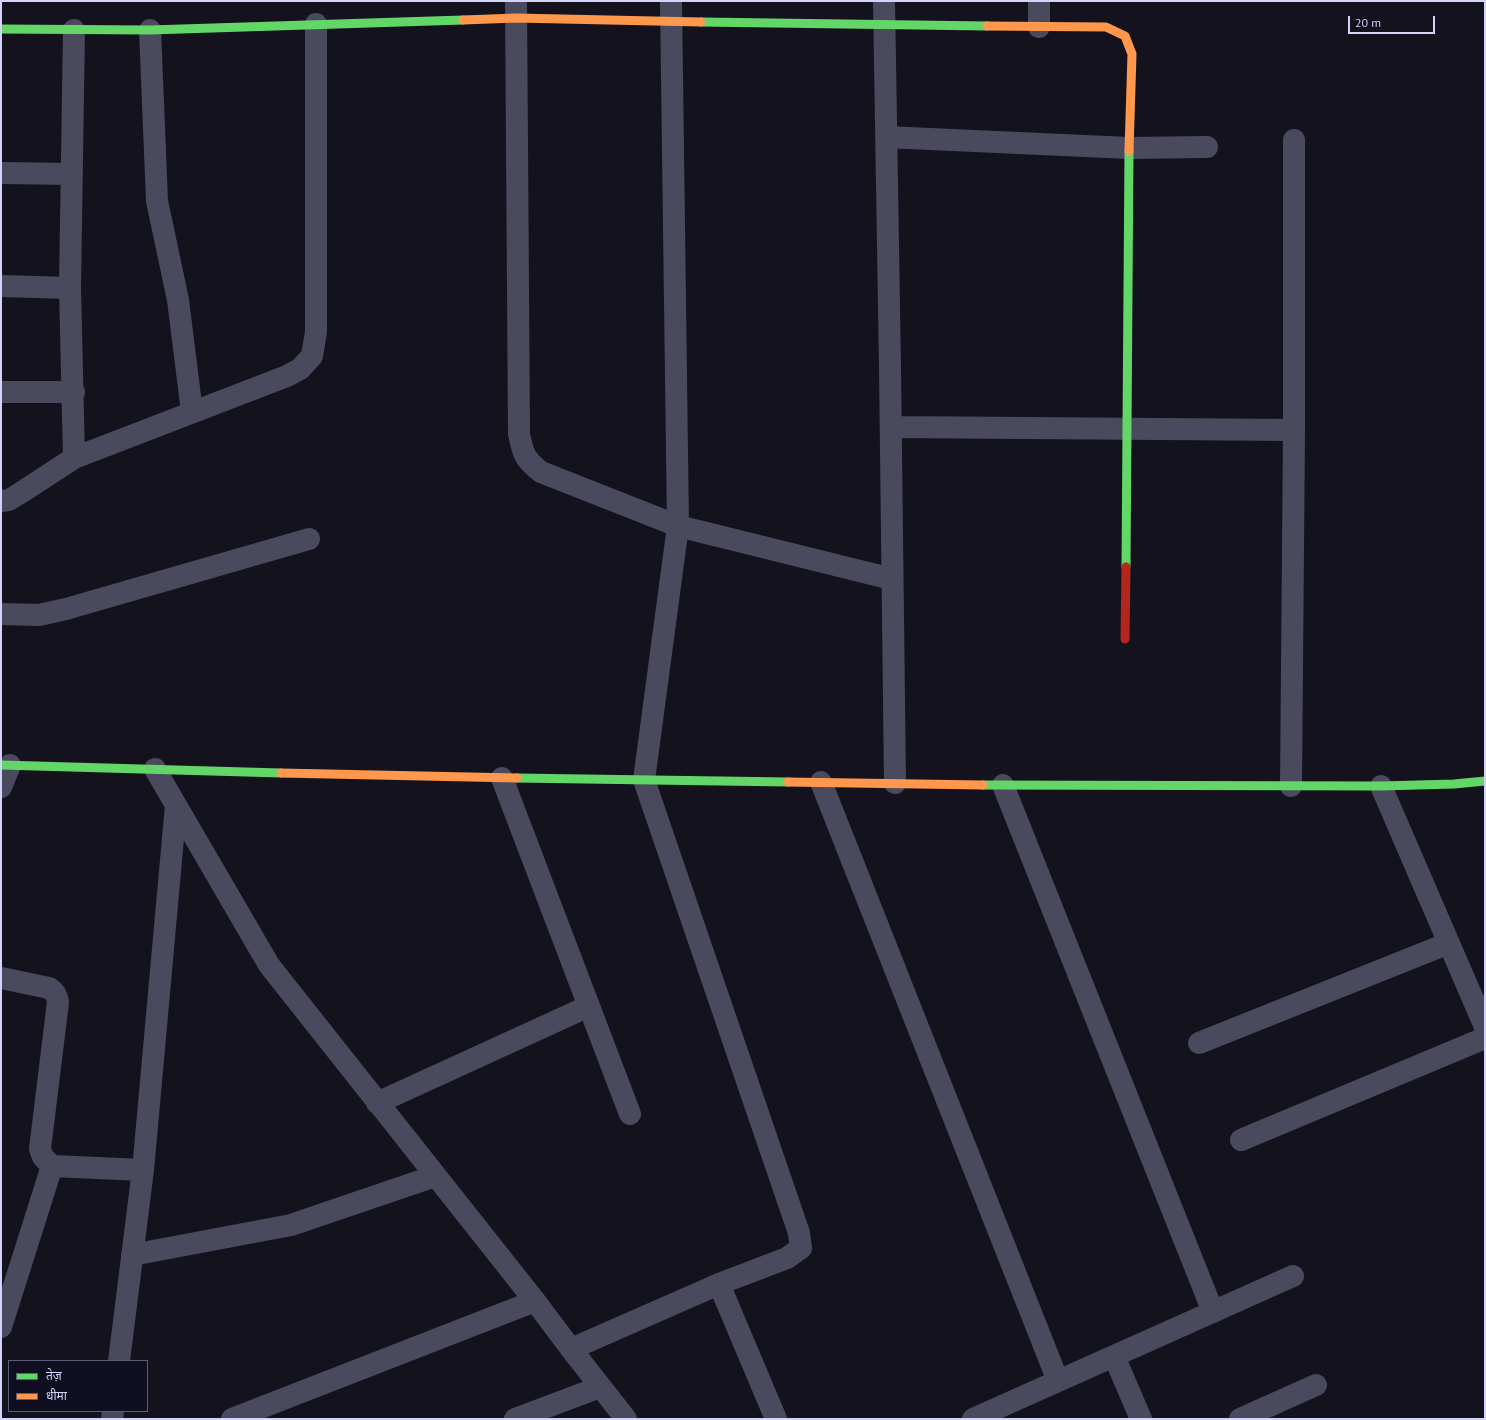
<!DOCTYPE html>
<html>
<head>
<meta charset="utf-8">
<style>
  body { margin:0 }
  #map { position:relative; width:1486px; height:1420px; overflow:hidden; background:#14131d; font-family:"PT Sans","Noto Sans Devanagari",sans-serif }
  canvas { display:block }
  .frame { position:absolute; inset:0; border:2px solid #d3d3fb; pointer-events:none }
  .legend { position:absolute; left:8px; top:1360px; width:140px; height:52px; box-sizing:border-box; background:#100f21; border:1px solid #5e5d78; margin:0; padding:5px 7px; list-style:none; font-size:12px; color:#d3d3fb }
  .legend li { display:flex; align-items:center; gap:8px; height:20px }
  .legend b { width:20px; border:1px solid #5e5d78 }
  .scale { position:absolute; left:1348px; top:16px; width:87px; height:18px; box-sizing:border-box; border:2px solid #d3d3fb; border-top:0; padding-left:5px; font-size:12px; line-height:14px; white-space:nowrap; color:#d3d3fb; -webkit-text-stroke:3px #100f21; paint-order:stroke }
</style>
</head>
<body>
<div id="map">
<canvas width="1486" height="1420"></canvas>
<div class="frame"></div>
<ul class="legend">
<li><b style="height:5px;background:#63d668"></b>तेज़</li>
<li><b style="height:5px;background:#ff974d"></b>धीमा</li>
</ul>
<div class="scale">20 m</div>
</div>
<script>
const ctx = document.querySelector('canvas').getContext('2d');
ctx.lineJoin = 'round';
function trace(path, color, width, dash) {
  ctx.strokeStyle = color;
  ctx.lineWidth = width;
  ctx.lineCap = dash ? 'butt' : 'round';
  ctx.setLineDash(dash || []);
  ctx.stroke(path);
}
const street = new Path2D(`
  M516 1 519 434C523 453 524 459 541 472L678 526 892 579
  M884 1 890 367 895 783
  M1039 1V27
  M74 30 70 288 74 458
  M150 30 157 201 178 300 192 412
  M886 137 1129 148 1207 147
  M1 173 72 174
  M1 286 70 288
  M1 392H74
  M891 427 1294 430
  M1 501 9 500 22 492 74 458 287 376 300 369 312 356 316 332V24
  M1 614 39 615 66 609 309 539
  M155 769 269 965 535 1301 571 1349 626 1419
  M502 778 630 1114
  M821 782 1058 1381
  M1003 785 1213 1312
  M1291 786 1294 430V140
  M1381 786 1485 1027
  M1 787 10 765
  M1 978 49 988C55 992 57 995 58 1002L40 1149 43 1157 52 1166 143 1170
  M1199 1043 1449 943
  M377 1103 589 1006
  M1241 1140 1485 1038
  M132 1255 291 1225 435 1176
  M719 1284 776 1419
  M1 1327 52 1166
  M571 1349 719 1284 787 1258 801 1248 799 1233 644 780 678 526 671 1
  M1114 1356 1141 1419
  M119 1361 143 1170 176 805
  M112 1419 113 1411
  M232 1419 535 1301
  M515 1419 600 1387
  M973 1419 1293 1276
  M1240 1419 1316 1385`);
const fast = new Path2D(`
  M701 22 987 26
  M1 29 150 30 463 20
  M1126 567 1129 151
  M1 765 281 773
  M517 778 788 782
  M983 785 1381 786 1454 784 1485 781`);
const slow = new Path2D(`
  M463 20 516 18 701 22
  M987 26 1106 27 1125 36 1132 54 1129 151
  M281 773 517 778
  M788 782 983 785`);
const jam = new Path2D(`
  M1125 639 1126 567`);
trace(street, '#494a5d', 22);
trace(fast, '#63d668', 9);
trace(slow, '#ff974d', 9);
trace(jam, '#b3261e', 9);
</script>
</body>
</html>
